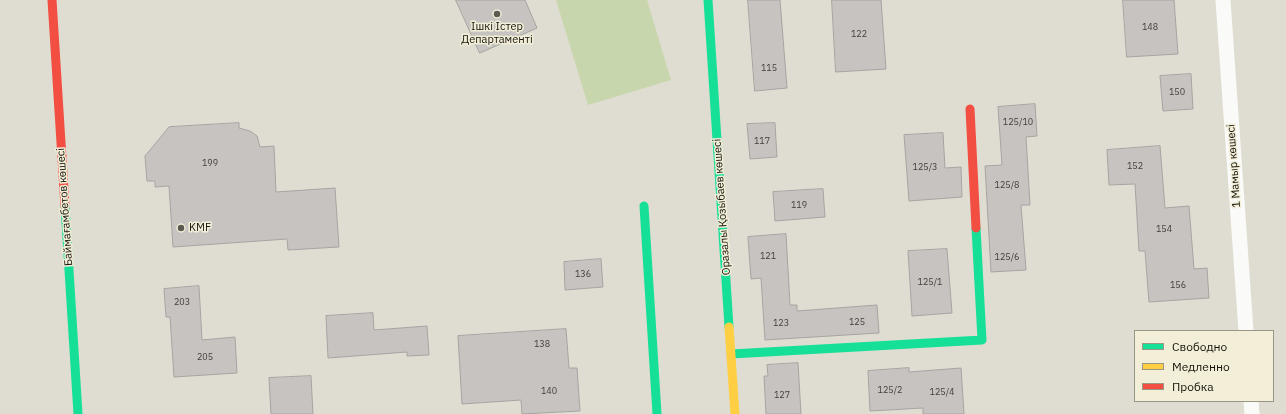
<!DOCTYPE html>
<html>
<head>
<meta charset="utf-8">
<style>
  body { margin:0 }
  #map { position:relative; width:1286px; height:414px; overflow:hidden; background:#dfddd1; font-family:"IBM Plex Sans",sans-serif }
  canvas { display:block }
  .legend { position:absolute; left:1134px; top:330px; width:140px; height:72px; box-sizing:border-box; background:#f2eed8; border:1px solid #9a9686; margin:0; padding:5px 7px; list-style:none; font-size:12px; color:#15130b }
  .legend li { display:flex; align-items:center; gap:8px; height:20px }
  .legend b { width:20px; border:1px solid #9a9686 }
</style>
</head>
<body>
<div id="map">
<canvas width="1286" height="414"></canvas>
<ul class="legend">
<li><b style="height:5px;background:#16e098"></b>Свободно</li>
<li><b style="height:5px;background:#ffcf43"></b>Медленно</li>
<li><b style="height:5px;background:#f24e42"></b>Пробка</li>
</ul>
</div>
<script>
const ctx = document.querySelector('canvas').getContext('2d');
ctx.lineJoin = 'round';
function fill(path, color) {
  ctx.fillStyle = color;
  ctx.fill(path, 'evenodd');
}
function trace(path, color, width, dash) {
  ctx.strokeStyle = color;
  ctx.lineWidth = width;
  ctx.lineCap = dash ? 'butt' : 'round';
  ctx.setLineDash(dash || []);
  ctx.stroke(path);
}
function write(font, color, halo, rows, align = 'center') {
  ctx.font = font + ' "IBM Plex Sans",sans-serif';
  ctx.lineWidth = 3;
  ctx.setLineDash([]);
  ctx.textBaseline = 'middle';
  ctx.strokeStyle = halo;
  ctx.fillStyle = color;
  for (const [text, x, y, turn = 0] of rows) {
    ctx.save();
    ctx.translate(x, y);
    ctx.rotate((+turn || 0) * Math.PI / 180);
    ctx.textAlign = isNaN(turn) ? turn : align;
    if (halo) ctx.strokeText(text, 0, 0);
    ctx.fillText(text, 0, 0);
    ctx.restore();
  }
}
const green = new Path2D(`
  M556 0H647L671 80 588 105Z`);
const building = new Path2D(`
  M456 0H525L537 28 480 53Z
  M748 0H780L787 88 755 91Z
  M832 0H881L886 69 836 72Z
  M1123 0H1174L1178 54 1127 57Z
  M1191 74 1193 109 1163 111 1160 76Z
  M1035 104 1037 136 1026 137 1030 205H1021L1026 270 991 272 985 166 1002 165 998 107Z
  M239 123V128L250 131 257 136 260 147 274 146 276 192 335 188 339 247 288 250 287 239 173 247 169 186 155 187V181H147L145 156 169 127Z
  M775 123 777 157 750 159 747 124Z
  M943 133 945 168 961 167 962 197 909 201 904 135Z
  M1160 146 1165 208 1189 206 1194 269 1207 268 1209 298 1149 302 1145 251H1139L1135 184 1109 185 1107 150Z
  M823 189 825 217 775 221 773 192Z
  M786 234 790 305H797V311L877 305 879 333 765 340 761 278 751 279 748 237Z
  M947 249 952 313 912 316 908 251Z
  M601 259 603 287 565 290 564 262Z
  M199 286 202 340 235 337 237 373 174 377 170 317H166L164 289Z
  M373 313 374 330 427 326 429 355 407 356V352L328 358 326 316Z
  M566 329 569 368H577L580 411 522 414 521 400 462 404 458 336Z
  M798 363 801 414H766L764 376H768L767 365Z
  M909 368V372L961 368 964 414H923V408L870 411 868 371Z
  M311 376 313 414H271L269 378Z`);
const lane = new Path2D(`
  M1223 0 1246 331
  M1251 401 1252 414`);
const fast = new Path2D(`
  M708 0 729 327
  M65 206 78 414
  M644 206 657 414
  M731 354 982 340 976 228`);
const slow = new Path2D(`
  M729 327 735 414`);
const jam = new Path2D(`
  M52 0 65 206
  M970 109 976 228`);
const markers = [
  [497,14,4,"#5c5a50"],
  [181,228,4,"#5c5a50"]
];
const numberNames = [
  ["148",1150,27],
  ["122",859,34],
  ["115",769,68],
  ["150",1177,92],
  ["125/10",1018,122],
  ["117",762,141],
  ["199",210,163],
  ["152",1135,166],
  ["125/3",925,167],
  ["125/8",1007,185],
  ["119",799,205],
  ["154",1164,229],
  ["121",768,256],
  ["125/6",1007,257],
  ["136",583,274],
  ["125/1",930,282],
  ["156",1178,285],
  ["203",182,302],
  ["125",857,322],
  ["123",781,323],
  ["138",542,344],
  ["205",205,357],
  ["125/2",890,390],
  ["140",549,391],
  ["125/4",942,392],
  ["127",782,395]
];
const poiNames = [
  ["Ішкі Істер",497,27],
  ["Департаменті",497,40],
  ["KMF",189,228,"left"]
];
const streetNames = [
  ["1 Мамыр көшесі",1234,166,-94],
  ["Баймағамбетов көшесі",65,207,-94],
  ["Оразалы Қозыбаев көшесі",722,207,-94]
];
fill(green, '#c7d6ac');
fill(building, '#c6c3c1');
trace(building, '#a6a4a2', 1);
trace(lane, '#fafaf8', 15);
trace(fast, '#16e098', 9);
trace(slow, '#ffcf43', 9);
trace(jam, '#f24e42', 9);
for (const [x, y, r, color] of markers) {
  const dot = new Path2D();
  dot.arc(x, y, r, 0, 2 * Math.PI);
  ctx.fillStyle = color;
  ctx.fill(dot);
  trace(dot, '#f2eed8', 1.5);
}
write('9px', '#413f38', null, numberNames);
write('11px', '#15130b', '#f2eed8', poiNames);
write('11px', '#15130b', '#f2eed8', streetNames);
</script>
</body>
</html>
